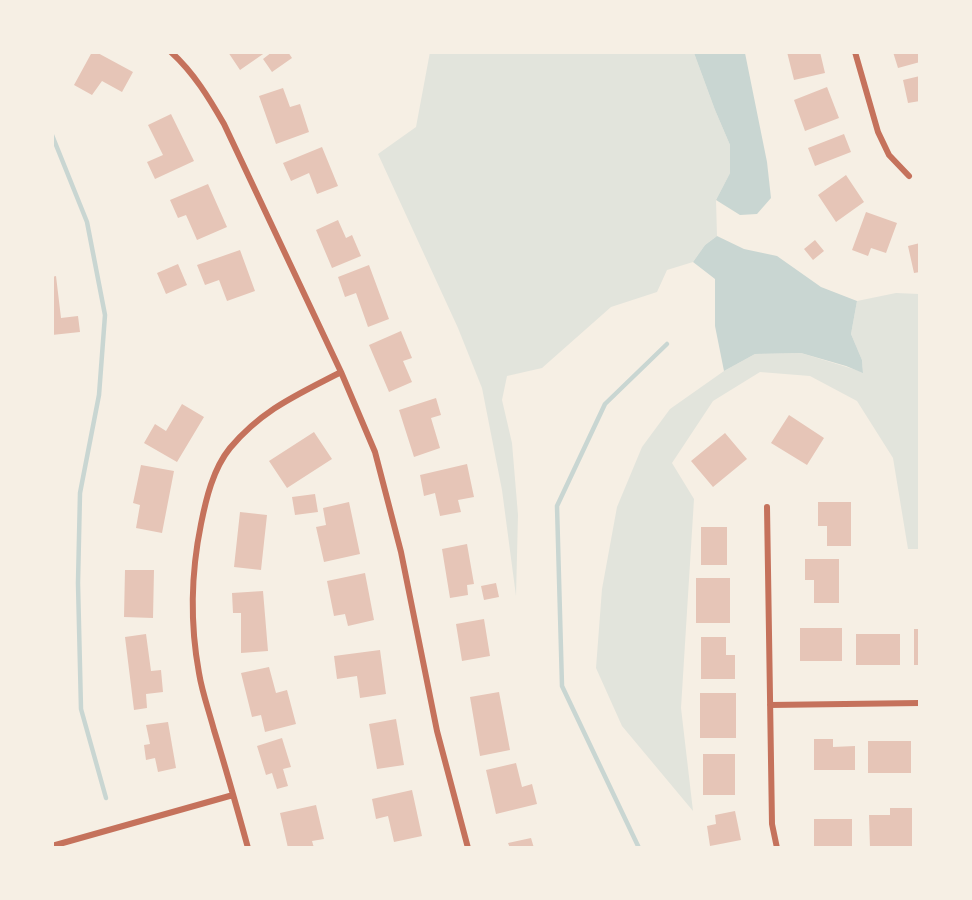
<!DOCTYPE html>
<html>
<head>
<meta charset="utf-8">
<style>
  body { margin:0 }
  #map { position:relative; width:972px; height:900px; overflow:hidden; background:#f6efe4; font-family:Barlow,sans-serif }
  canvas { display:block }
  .frame { position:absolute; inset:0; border:54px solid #f6efe4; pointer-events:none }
</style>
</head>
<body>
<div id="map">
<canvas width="972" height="900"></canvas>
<div class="frame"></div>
</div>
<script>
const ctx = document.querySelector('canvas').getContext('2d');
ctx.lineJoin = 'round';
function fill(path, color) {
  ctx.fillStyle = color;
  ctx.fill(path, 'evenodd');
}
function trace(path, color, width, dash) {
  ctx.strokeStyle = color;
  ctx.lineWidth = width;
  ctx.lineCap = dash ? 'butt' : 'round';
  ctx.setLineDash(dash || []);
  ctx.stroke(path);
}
const green = new Path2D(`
  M430 52 694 53 715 110 730 145V173L716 200 717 236 705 245 693 262 667 270 657 292 611 307 542 368 507 376 502 400 512 443 518 515 516 596 502 490 482 388 458 328 378 154 416 127Z
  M896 293 919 294V549H908L893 458 857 401 810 376 760 372 713 401 672 463 694 499 681 708 693 811 622 726 596 668 602 589 617 507 642 447 670 409 724 371 755 354 801 353 863 372 862 360 851 334 857 301Z`);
const water = new Path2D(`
  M694 53H745L767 162 771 198 757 214 740 215 716 200 730 173V145L715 110Z
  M717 236 744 249 777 256 821 287 857 301 851 334 862 360 863 373 846 366 801 353 755 354 724 371 715 326V279L693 262 705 245Z`);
const stream = new Path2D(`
  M52 135 87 222 105 315 99 395 80 493 78 583 81 709 106 798
  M639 848 562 686 557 506 605 404 667 344`);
const building = new Path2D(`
  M92 52H96L133 72 122 92 102 81 92 95 74 85Z
  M228 52H266L240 70Z
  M272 52H288L292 58 272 72 263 59Z
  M787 52H820L825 73 794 80Z
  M893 52H920V62L898 68Z
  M920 76V101L908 103 903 80Z
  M827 87 839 118 805 131 794 100Z
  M283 88 290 107 300 104 309 132 276 144 259 96Z
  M171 114 194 161 155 179 147 162 163 155 148 125Z
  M844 134 851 152 815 166 808 148Z
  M322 147 338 186 317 194 309 173 291 181 283 163Z
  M846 175 864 202 836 222 818 195Z
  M208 184 227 227 197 240 186 215 178 218 170 200Z
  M866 212 897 223 886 253 871 248 868 256 852 250Z
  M338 220 346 238 352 235 361 256 332 268 316 230Z
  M815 240 824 251 813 260 804 249Z
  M920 243V272L914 273 908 246Z
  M240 250 255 291 227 301 219 280 205 285 197 265Z
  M178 264 187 285 166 294 157 273Z
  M369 265 389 319 368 327 356 293 345 297 338 277Z
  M56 276 61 318 78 316 80 332 52 335V277Z
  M401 331 412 358 403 361 412 382 389 392 369 345Z
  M436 398 441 415 431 418 440 448 414 457 399 410Z
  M182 404 204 417 177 462 144 443 155 424 166 431Z
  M789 415 824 438 807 465 771 443Z
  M314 432 332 459 287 488 269 461Z
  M725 433 747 459 713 487 691 461Z
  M467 464 474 497 458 500 461 512 440 516 435 493 424 496 420 475Z
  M141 465 174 471 162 533 136 528 140 505 133 503Z
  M315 494 318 512 295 515 292 497Z
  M349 502 360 554 324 562 316 527 326 525 323 508Z
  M818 502H851V546H827V526H818Z
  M240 512 267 515 261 570 234 567Z
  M701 527H727V565H701Z
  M467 544 474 584 467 585 468 595 450 598 442 549Z
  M805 559H839V603H814V580H805Z
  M125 570H154L153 618 124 617Z
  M365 573 374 620 348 626 345 614 334 616 327 581Z
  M696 578H730V623H696Z
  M496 583 499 597 484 600 481 586Z
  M263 591 268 651 241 653V613H233L232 593Z
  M484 619 490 656 462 661 456 624Z
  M800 628H842V661H800Z
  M914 629H920V665H914Z
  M146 634 151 671 161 670 163 692 146 694 147 708 134 710 125 637Z
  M856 634H900V665H856Z
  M701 637H726V655H735V679H701Z
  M380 650 386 694 360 698 357 676 337 679 334 656Z
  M269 667 276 693 287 690 296 724 265 732 261 715 252 717 241 673Z
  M499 692 510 750 480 756 470 697Z
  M700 693H736V738H700Z
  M396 719 404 765 377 769 369 724Z
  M168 722 176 768 158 772 155 758 146 760 144 745 150 744 146 725Z
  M282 738 291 767 283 769 288 786 277 789 272 773 266 775 257 746Z
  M814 739H833V747L855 746V770H814Z
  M868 741H911V773H868Z
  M703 754H735V795H703Z
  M516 763 522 787 532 784 537 804 496 814 486 770Z
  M412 790 422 836 394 842 388 816 376 819 372 799Z
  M316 805 324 839 312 841 314 848H288L280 813Z
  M890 808H912V847L870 848 869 815H890Z
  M735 811 741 840 710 846 707 826 716 824 715 815Z
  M814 819H852V847H814Z
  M531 838 534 848H510L508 843Z`);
const minor = new Path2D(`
  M171 52C194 73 209 98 224 124L341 372 375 452 401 552 437 731 468 848
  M855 52 878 132 889 155 909 176
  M767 507 772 824 777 848
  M770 705 920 703
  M52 846 233 795
  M248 848C237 808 226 769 214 730 209 711 202 692 199 673 190 624 191 573 201 524 206 499 213 469 230 448 263 409 297 395 341 372`);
fill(green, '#e2e4dc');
fill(water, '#c9d6d2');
trace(stream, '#c9d6d2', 4.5);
fill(building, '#e6c5b7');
trace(minor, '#c5725c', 6);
</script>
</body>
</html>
